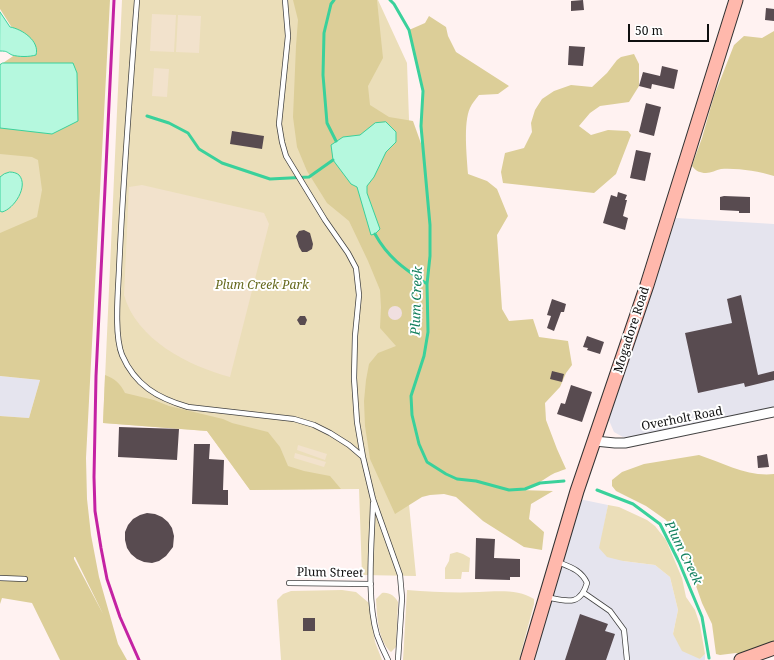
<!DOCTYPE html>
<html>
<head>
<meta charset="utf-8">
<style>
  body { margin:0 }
  #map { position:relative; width:774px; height:660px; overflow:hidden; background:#fff2f1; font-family:"Noto Serif",serif }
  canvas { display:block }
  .scale { position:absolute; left:628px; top:24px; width:81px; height:18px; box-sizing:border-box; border:2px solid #0f0f0f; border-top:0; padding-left:5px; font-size:12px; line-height:14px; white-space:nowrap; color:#0f0f0f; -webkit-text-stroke:3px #fff; paint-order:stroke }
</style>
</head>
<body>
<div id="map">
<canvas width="774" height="660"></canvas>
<div class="scale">50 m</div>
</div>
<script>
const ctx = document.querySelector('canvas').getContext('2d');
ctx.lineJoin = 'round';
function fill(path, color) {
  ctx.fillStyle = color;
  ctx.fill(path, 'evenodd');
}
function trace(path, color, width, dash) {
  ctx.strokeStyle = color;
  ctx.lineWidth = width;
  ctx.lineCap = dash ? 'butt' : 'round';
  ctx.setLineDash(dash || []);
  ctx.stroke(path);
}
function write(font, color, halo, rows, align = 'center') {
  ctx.font = font + ' "Noto Serif",serif';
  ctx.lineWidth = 4;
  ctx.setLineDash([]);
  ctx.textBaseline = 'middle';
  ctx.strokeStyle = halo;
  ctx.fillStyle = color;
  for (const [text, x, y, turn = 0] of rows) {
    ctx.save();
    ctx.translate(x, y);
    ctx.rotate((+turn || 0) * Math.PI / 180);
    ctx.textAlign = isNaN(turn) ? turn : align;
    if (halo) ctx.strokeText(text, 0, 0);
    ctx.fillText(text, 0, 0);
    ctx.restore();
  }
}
const industrial = new Path2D(`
  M676 218 774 224V412L658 436 623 437 614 432 608 418 638 333Z
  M0 376 40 380 29 418 0 416Z
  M579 499 608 505 600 548 623 561 655 565 670 577 678 610 673 634 700 659 705 654V660H534Z`);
const green = new Path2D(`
  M122 0H378L407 63 417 345 398 392 416 576 362 575 359 489 250 490 207 431 103 423Z
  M0 148 36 152 46 161 47 219 0 241Z
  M608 505 619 507 647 520 655 526 666 540 682 578 686 597 695 610 700 625 705 654 700 659 682 651 673 634 678 610 670 577 655 565 623 561 607 557 599 548Z
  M457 552 463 554 470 558 469 572H462L461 579H445V568L449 561 450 554Z
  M342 590 356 592 369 603 375 642 382 660H281L277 600 283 594 291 591Z
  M407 590C431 592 456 593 479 592 497 591 519 589 534 599V604L519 660H403Z
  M382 593C389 592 395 596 398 602L396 647 391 652C378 641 377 616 376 599Z`);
const forest = new Path2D(`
  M0 0H110L86 458 87 499 91 535 99 577 118 644 127 660H60L32 603 2 598 0 604V416L29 418 40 380 0 376V233L37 217 42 190 38 160 32 157 0 154V65L25 48 0 9ZM74 557H75L103 614 74 559Z
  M293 0H377L383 58 368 86 370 105 389 117 413 121 423 149 421 126 423 91 409 30 425 23 429 16 446 27 448 36 456 52 509 86 498 94 479 95C476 99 472 103 470 108 463 123 467 157 468 174L487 181 497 189 508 216 497 235 502 309 509 321 533 319 539 337 568 341 572 365 566 373 560 387 545 403 546 420 557 449 566 469C561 471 556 472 551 475 540 482 532 488 519 490L553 491 531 504 529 519 544 532 542 550 524 547 483 521 456 497 444 494 430 495 422 497 395 514 370 459 365 426 364 401 366 380 369 364 378 353 396 346 380 328 381 307 380 290 368 261 349 221 327 203 307 171 297 147 293 117 296 46 298 20Z
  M774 31V176C758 171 738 168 721 169 716 170 711 173 706 173 700 173 696 171 692 166L694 160 702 138 714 96 734 45 744 36 762 38Z
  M634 54 639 64V86L629 102 600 106 590 113 579 126 591 135 608 130 628 131 631 135 616 174 594 193 503 183 501 172 505 153 524 148 532 132 531 123 535 110 542 99 554 91 571 85 592 87 607 73 617 60 621 57Z
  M105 375C115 379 120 383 125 393L154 400 169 406 223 419 232 423 268 432 280 447 288 466 304 471 330 476 341 489 250 490 207 431 103 423Z
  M699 455C723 463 748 477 774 474V641L738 654 736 653 720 655 716 654 712 624 702 603 681 543 666 520 646 506 616 491 612 486V480L622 472 644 464Z`);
const pitch = new Path2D(`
  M152 14 176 15 174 52 150 51Z
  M178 15 201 16 199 53 176 52Z
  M154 68 169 69 167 97 152 96Z
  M142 185 264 213 269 224 230 377C188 366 136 339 124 295L129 187Z
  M298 445 327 454 325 460 297 450Z
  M295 453 326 462 324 467 294 458Z`);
const plaza = new Path2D(`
  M388 313a7 7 0 1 1 14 0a7 7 0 1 1-14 0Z`);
const water = new Path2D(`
  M0 12 10 27C22 29 40 41 36 55 29 57 19 57 12 55 6 52 8 51 0 51Z
  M3 63H73L77 73 78 121 52 134 0 128V65Z
  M386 122 396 132V142L386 152 374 177 367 186V193L380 229 375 234 371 235 357 187 351 184 333 160 331 145 343 137 360 135 375 123Z
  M10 172C13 172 17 173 19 175 29 186 14 209 2 212L0 211V177L4 174Z`);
const stream = new Path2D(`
  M334 0 331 4 324 33 323 75 327 123 336 141
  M390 0 394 4 409 30 423 91 421 126 430 225V256L427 284 428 332 424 356 411 396 412 415 419 444 427 462 446 474 457 479 476 481 509 490 525 489 540 483 564 481
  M147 116 169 123 188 133 199 149 222 163 270 179 309 177 333 160
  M375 234C388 258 405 269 427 284
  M597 490 633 504 660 524 679 562 702 617 709 658`);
const building = new Path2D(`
  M583 0 584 10 571 11V1Z
  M766 8 774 9V21L765 20Z
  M569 46 585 47 583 66 568 65Z
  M662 66 678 70 674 89 652 84 651 89 639 86 643 72 660 76Z
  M646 103 661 107 654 136 639 132Z
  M232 131 264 136 262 149 230 144Z
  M636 150 651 153 645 181 630 178Z
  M618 192 627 195 625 200H627L623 216 628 218 625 230 603 223 611 195 617 197Z
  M724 196 750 197V213H739V211L720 210V197Z
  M304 230 310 233 313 244 312 249 307 252H302L299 247 296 236 299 231Z
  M741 295 758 375 774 371V380L745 387 744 383 698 393 685 333 732 323 727 299Z
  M552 299 566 304 564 312H561L554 331 547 328 551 316 547 315Z
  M300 316H305L307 320 305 325H300L297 320Z
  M587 336 604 342 600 354 587 350 588 348 583 347Z
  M552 371 564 374 562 382 550 379Z
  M571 385 592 392 582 422 557 414 561 403 565 404Z
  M119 427 179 429 177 460 118 457Z
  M194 444H210L209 459 224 460 223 490H228V505L192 504Z
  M767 454 769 467 758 468 757 456Z
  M147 513 155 514 162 517 168 522 172 528 174 536 173 547 166 556 159 561 152 563 144 562 137 559 131 554 127 548 125 540V532L128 525 133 519 140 515Z
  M476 538 495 539 494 558 520 559V577H510V580L475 579Z
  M580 614 608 624 605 631 615 634 606 660H565Z
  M303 618H315V631H303Z`);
const lane = new Path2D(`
  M137 0C130 90 123 180 119 270 118 292 114 335 122 355 135 385 157 398 188 407L294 419 314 425 330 433 349 445 363 457 357 422 354 378 355 336 359 295 356 268 348 253 325 220 286 156 282 142 279 124 288 36 285 0
  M363 457 373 499 400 575 402 598 398 660
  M373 503C372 543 366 597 377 635 380 643 384 652 388 660
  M0 578 25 579
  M289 583 371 584
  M584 593 610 611 624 630 627 660
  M546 597C566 601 580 607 587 583 581 570 570 567 558 562`);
const street = new Path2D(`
  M595 441 615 443H625L774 412`);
const secondary = new Path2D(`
  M527 660 577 491 647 285 736 0
  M741 660 774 648`);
const rail = new Path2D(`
  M114 0 96 376 94 477 95 511 101 548 107 579 120 617 139 660`);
const parkNames = [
  ["Plum Creek Park",262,286]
];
const streetNames = [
  ["Mogadore Road",632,330,-72],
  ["Overholt Road",682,419,-11],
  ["Plum Street",330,573,1]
];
const waterNames = [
  ["Plum Creek",417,301,-88],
  ["Plum Creek",683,553,64]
];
fill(industrial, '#e5e4ee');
fill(green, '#ebdeb9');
fill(forest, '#dcce98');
fill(pitch, '#f2e2cc');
fill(plaza, '#f0dfe0');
fill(water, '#b5f8de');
trace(water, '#3ad19b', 1);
trace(stream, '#3ad19b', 3);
fill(building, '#584b50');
trace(lane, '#424242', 6);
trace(street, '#424242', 11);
trace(secondary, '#313131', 15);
trace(lane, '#fff', 4.5);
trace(street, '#fff', 9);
trace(secondary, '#ffb8ac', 13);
trace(rail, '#c423a3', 3);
write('italic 12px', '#66691d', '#fff', parkNames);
write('12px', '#0f0f0f', '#fff', streetNames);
write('italic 13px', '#13805e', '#fff', waterNames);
</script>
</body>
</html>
